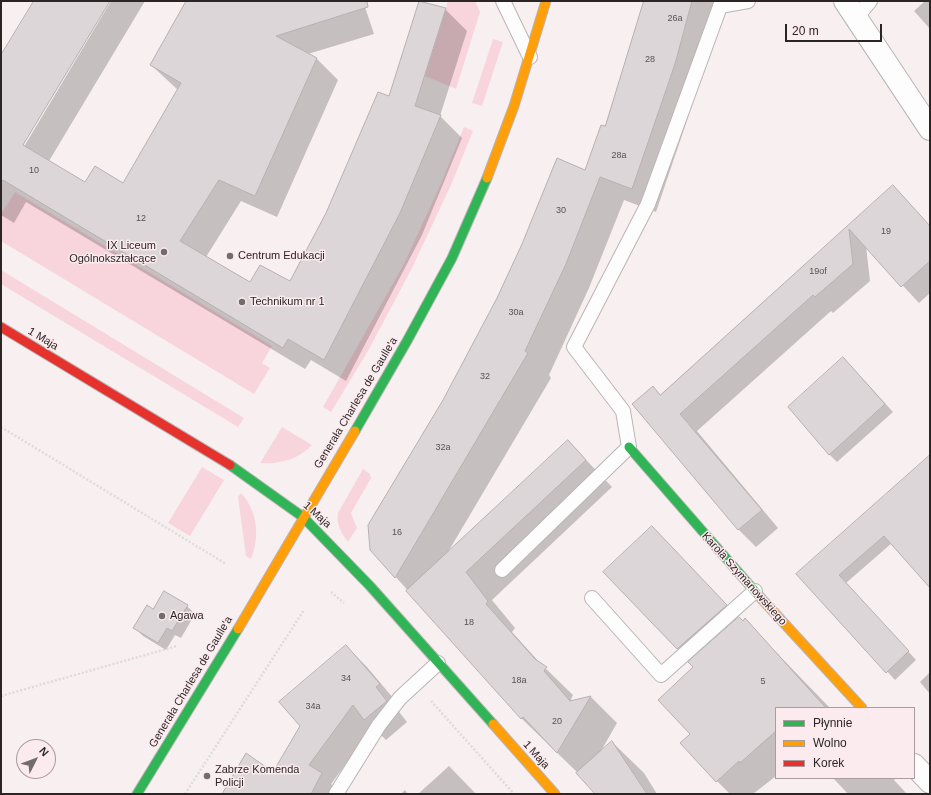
<!DOCTYPE html>
<html>
<head>
<meta charset="utf-8">
<style>
  body { margin:0 }
  #map { position:relative; width:931px; height:795px; overflow:hidden; background:#f8eff1; font-family:Helvetica,sans-serif }
  canvas { display:block }
  .frame { position:absolute; inset:0; border:2px solid #2b2526; pointer-events:none }
  .legend { position:absolute; left:775px; top:707px; width:140px; height:72px; box-sizing:border-box; background:#fcebee; border:1px solid #a89c9e; margin:0; padding:5px 7px; list-style:none; font-size:12px; color:#2b2526 }
  .legend li { display:flex; align-items:center; gap:8px; height:20px }
  .legend b { width:20px; border:1px solid #a89c9e }
  .north { position:absolute; left:16px; top:739px; width:40px; height:40px; box-sizing:border-box; background:#fcebee; border:1px solid #a89c9e; border-radius:50%; rotate:48deg; font-size:11px; font-weight:700; line-height:16px; text-align:center; color:#2b2526 }
  .north::after { content:''; display:block; margin:auto; width:14px; height:18px; background:#736c6d; clip-path:polygon(50% 0,100% 100%,50% 72%,0 100%) }
  .scale { position:absolute; left:785px; top:24px; width:97px; height:18px; box-sizing:border-box; border:2px solid #2b2526; border-top:0; padding-left:5px; font-size:12px; line-height:14px; white-space:nowrap; color:#2b2526; -webkit-text-stroke:3px #fcebee; paint-order:stroke }
</style>
</head>
<body>
<div id="map">
<canvas width="931" height="795"></canvas>
<div class="frame"></div>
<ul class="legend">
<li><b style="height:5px;background:#30b455"></b>Płynnie</li>
<li><b style="height:5px;background:#ff9f0a"></b>Wolno</li>
<li><b style="height:5px;background:#e5322d"></b>Korek</li>
</ul>
<div class="north">N</div>
<div class="scale">20 m</div>
</div>
<script>
const ctx = document.querySelector('canvas').getContext('2d');
ctx.lineJoin = 'round';
function fill(path, color) {
  ctx.fillStyle = color;
  ctx.fill(path, 'evenodd');
}
function trace(path, color, width, dash) {
  ctx.strokeStyle = color;
  ctx.lineWidth = width;
  ctx.lineCap = dash ? 'butt' : 'round';
  ctx.setLineDash(dash || []);
  ctx.stroke(path);
}
function write(font, color, halo, rows, align = 'center') {
  ctx.font = font + ' Helvetica,sans-serif';
  ctx.lineWidth = 3;
  ctx.setLineDash([]);
  ctx.textBaseline = 'middle';
  ctx.strokeStyle = halo;
  ctx.fillStyle = color;
  for (const [text, x, y, turn = 0] of rows) {
    ctx.save();
    ctx.translate(x, y);
    ctx.rotate((+turn || 0) * Math.PI / 180);
    ctx.textAlign = isNaN(turn) ? turn : align;
    if (halo) ctx.strokeText(text, 0, 0);
    ctx.fillText(text, 0, 0);
    ctx.restore();
  }
}
const green = new Path2D(`
  M448 1H475L480 12 456 89 425 76Z
  M493 39 503 42 482 106 472 103Z
  M464 127 473 131 451 185 412 268 368 351 331 412 323 407 404 264 442 181Z
  M15 192 272 346 262 363 270 368 254 394 1 241V214Z
  M1 270 244 418 238 427 1 284Z
  M282 427 312 445C297 460 281 464 260 463Z
  M202 467 224 480 190 536 168 523Z
  M363 469 370 474 371 478 351 513 357 528 348 542C341 532 336 525 338 513Z
  M241 493C258 512 260 536 251 559L246 556 238 497Z`);
const shadow = new Path2D(`
  M35 1H109L20 149 22 150 111 1H145L49 161 86 183 123 185 178 90 151 65 187 1H363L374 34 308 54 316 58 338 80 277 217 241 201 206 257 250 283H291L390 98 420 1 445 9 467 31 440 116 462 138 422 235 346 381 311 360 305 369 26 202 14 223 1 215V57Z
  M644 1H723L698 88 656 212 624 200 589 288 549 375 551 378 448 552 568 441 612 487 492 600 515 628 512 632 541 664 573 695 571 699 573 702 591 697 617 723 601 751 612 742 644 773 657 794H595L578 773 521 718 371 549 586 172 605 127Z
  M925 1H930V29L914 11Z
  M893 187 930 226V293L919 303 866 246 870 281 833 313 831 311 697 431 778 528 756 547 739 530 633 404 653 388 661 395Z
  M851 366 893 412 837 462 829 454Z
  M930 456V586L892 543 846 583 916 660 895 680 798 574Z
  M660 535 734 613 686 657 605 572Z
  M187 606 195 614 181 638 175 635 166 650 143 636 135 628Z
  M745 620 830 708H776V776L753 794H730L717 781 691 734Z
  M346 646 367 667 399 705 396 708 407 722 386 740 373 727 331 784 342 794H223L273 774Z
  M930 672V694L920 682Z
  M449 766 476 794H418Z
  M833 778H896L894 780 907 794H848Z
  M405 790 408 794H401Z`);
const building = new Path2D(`
  M34 1H110L23 145 85 182 95 166 123 183 181 83 150 65 186 1H367L368 7 276 36 317 58 255 196 219 180 180 241 250 282 260 265 290 281 326 213 378 92 389 96 419 1 446 8 415 106 441 115 400 213 324 360 288 339 283 348 3 180 1 183V55Z
  M644 1H692L675 64 632 189 600 177 566 264 525 351 528 353 395 578 370 550 368 525 443 400 497 298 522 244 557 158 585 170 601 125 605 126Z
  M893 185 930 226V261L901 287 849 229 853 264 815 297 813 295 680 414 762 510 738 530 632 404 653 386 660 395Z
  M843 357 885 404 829 455 788 407Z
  M568 440 586 460 466 572 488 601 486 604 535 659 547 667 544 671 570 701 591 696 557 753 523 717 521 719 406 591Z
  M930 455V588L884 536 839 575 909 651 886 673 796 574Z
  M652 526 727 605 677 649 603 572Z
  M164 591 188 605 172 631 167 628 158 643 133 628 147 605 153 609Z
  M739 617 743 621 745 618 826 708H776V731L740 763 739 761 716 782 680 743 690 734 658 700 693 667 688 662Z
  M346 645 380 684 376 687 387 701 364 720 353 705 309 765 322 773 311 794H222L246 753 273 772 300 726 279 702Z
  M612 741 647 794H595L576 773Z`);
const path = new Path2D(`
  M1 427 226 564
  M331 592 344 603
  M1 696 177 646
  M431 701 514 794
  M185 794 304 610`);
const lane = new Path2D(`
  M503 1 530 57
  M720 6 748 1
  M856 18 870 1
  M502 570 629 447 623 411 574 347 648 204 722 1
  M592 598 661 675 755 591
  M336 794 379 725 400 698 438 663`);
const street = new Path2D(`
  M845 1 930 129
  M914 765 930 782`);
const fast = new Path2D(`
  M355 431 407 341 452 258 487 178
  M629 447 759 596
  M230 465 303 517 370 586 493 724
  M137 794 238 629`);
const slow = new Path2D(`
  M487 178 514 106 546 1
  M759 596 862 708
  M238 629 355 431
  M493 724 555 794`);
const jam = new Path2D(`
  M1 327 230 465`);
const markers = [
  [164,252,4,"#736c6d"],
  [230,256,4,"#736c6d"],
  [242,302,4,"#736c6d"],
  [162,616,4,"#736c6d"],
  [207,776,4,"#736c6d"]
];
const numberNames = [
  ["26a",675,19],
  ["28",650,60],
  ["28a",619,156],
  ["10",34,171],
  ["30",561,211],
  ["12",141,219],
  ["19",886,232],
  ["19of",818,272],
  ["30a",516,313],
  ["32",485,377],
  ["32a",443,448],
  ["16",397,533],
  ["18",469,623],
  ["34",346,679],
  ["18a",519,681],
  ["5",763,682],
  ["34a",313,707],
  ["20",557,722]
];
const poiNames = [
  ["IX Liceum",156,246,"right"],
  ["Ogólnokształcące",156,259,"right"],
  ["Centrum Edukacji",238,256],
  ["Technikum nr 1",250,302],
  ["Agawa",170,616],
  ["Zabrze Komenda",215,770],
  ["Policji",215,783]
];
const streetNames = [
  ["1 Maja",43,339,31],
  ["Generała Charlesa de Gaulle'a",356,403,-59],
  ["1 Maja",317,515,42],
  ["Karola Szymanowskiego",744,579,48],
  ["Generała Charlesa de Gaulle'a",191,682,-59],
  ["1 Maja",536,755,48]
];
fill(green, '#f8d5dd');
fill(shadow, '#0003');
fill(building, '#ddd6d8');
trace(building, '#b7b0b2', 1);
trace(lane, '#bab4b5', 16);
trace(street, '#bab4b5', 24);
trace(fast, '#bab4b5', 11);
trace(slow, '#bab4b5', 11);
trace(jam, '#bab4b5', 11);
trace(path, '#dddbdb', 2.5, [2, 2]);
trace(lane, '#fefdfd', 14);
trace(street, '#fefdfd', 22);
trace(fast, '#30b455', 9);
trace(slow, '#ff9f0a', 9);
trace(jam, '#e5322d', 9);
for (const [x, y, r, color] of markers) {
  const dot = new Path2D();
  dot.arc(x, y, r, 0, 2 * Math.PI);
  ctx.fillStyle = color;
  ctx.fill(dot);
  trace(dot, '#fcebee', 1.5);
}
write('9px', '#585152', null, numberNames);
write('11px', '#2b2526', '#fcebee', poiNames, 'left');
write('11px', '#2b2526', '#fcebee', streetNames);
</script>
</body>
</html>
